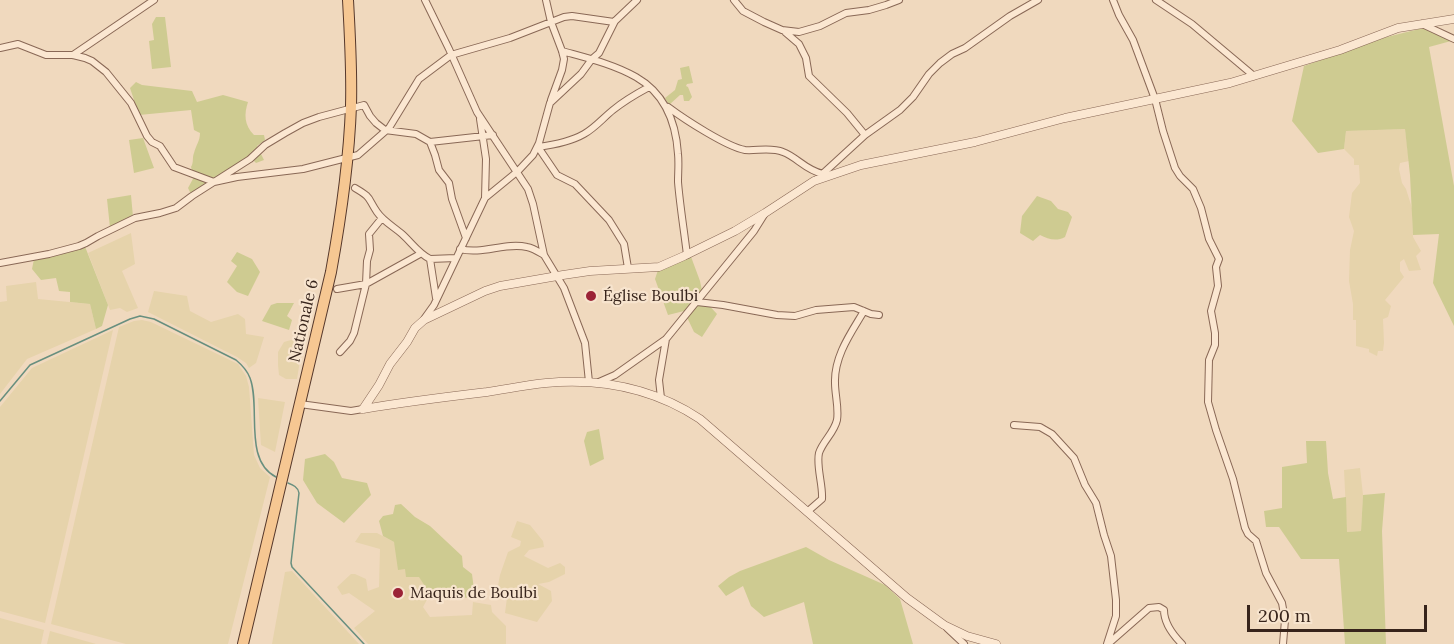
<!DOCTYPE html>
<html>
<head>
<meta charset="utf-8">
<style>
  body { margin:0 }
  #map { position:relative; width:1454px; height:644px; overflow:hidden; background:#f0d9be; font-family:Lora,serif }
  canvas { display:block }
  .scale { position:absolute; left:1247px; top:605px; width:180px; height:27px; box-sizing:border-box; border:3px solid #37241b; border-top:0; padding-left:8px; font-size:18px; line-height:21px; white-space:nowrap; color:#37241b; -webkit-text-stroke:4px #f7e4ce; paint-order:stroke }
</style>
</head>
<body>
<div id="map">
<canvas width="1454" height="644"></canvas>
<div class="scale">200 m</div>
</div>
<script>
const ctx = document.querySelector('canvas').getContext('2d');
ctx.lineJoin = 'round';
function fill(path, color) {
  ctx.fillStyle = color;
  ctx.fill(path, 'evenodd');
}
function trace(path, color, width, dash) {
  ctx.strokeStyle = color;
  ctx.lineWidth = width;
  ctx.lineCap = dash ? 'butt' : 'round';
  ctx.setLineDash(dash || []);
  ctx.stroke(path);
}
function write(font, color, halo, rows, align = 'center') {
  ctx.font = font + ' Lora,serif';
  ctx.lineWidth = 4.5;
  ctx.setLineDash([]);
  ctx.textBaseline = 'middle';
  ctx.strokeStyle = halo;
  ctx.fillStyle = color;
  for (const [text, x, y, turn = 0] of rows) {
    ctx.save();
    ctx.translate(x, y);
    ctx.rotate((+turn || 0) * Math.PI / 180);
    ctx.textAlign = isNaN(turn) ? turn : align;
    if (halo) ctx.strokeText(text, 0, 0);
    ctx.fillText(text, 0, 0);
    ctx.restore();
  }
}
const farmland = new Path2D(`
  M1405 129 1409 161 1400 163 1399 169 1402 183 1406 189 1412 208 1413 237 1421 251 1416 256 1421 270 1409 271 1404 259 1400 262V271L1404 277 1385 300 1391 306 1388 317 1383 319 1384 343 1383 351H1378L1377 356 1369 352V349L1356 346V320H1353V304L1349 281 1350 250 1354 231 1349 217 1352 193 1360 183 1359 165H1354V159L1344 149 1346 131Z
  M131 233 135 264 122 271 138 308 127 312 120 308 110 310 88 253Z
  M36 282 38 299 90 304 96 329 27 359 0 394V302L7 301 6 286Z
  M154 291 187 296 190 311 211 322 238 314 245 319 246 334 264 337 256 363 249 368 246 363 237 357 148 312Z
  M142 320 151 322 238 364 246 376 249 387 254 455 260 468 270 477 228 644H126L51 624 119 327 134 321Z
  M113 330 45 623 0 611V407L32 368Z
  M291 340 303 342 297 379H286L279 375 278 365V352L284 342Z
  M258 398 285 402 275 452 261 445Z
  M1360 468 1363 495 1361 531 1347 532 1344 470Z
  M517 521 530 525 543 541 544 547 529 550 524 556 548 568 560 563 565 567V574L549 582 538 584 551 591 552 601 537 622 505 613 507 598 497 591 500 575 508 552 520 546 521 541 511 537Z
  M361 533H377L394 542 405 569 419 576 430 594 423 607 430 617 472 615 473 602 491 605 492 612 506 626V644H368L354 628 375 611 349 593 342 595 337 587 351 574H355L366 579 368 591 379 587 380 549 355 542Z
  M292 571 359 644H272L285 572Z
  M0 618 44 630 41 644H0Z
  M50 631 96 644H47Z`);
const green = new Path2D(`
  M156 17H165L171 67 152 69 149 41 154 40 152 24Z
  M1423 28 1451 41 1429 47 1454 186V326L1433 283 1439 234 1413 235 1410 175 1405 129 1346 131 1344 149 1318 153 1292 121 1304 66 1383 38Z
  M689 66 693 83 687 84 686 86 688 87 692 97 689 101H684L683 95H680L669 105 665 98 675 90 678 80 682 79 680 68Z
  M136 82 142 85 192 91 197 102 223 95 248 102C244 114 244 125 254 135H264L265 140 257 146 264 160 256 163 252 159 191 194 188 188 194 177 191 167C194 162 192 158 194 153 196 145 200 141 200 133L194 130 191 110 139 115 130 88Z
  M143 138 154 168 134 173 129 140Z
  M131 195 133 217 110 228 107 199Z
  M1037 196 1051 201 1058 209 1068 212 1072 217 1065 237C1056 242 1048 239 1040 235L1033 241 1020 233 1022 216Z
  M84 244 108 305 102 326 96 329 90 304 70 302V292L59 291 56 278 41 280 32 269 34 259 60 255Z
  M237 252 252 259 260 272 248 296 237 292 227 282 237 266 231 261Z
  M690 254 700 281 704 300 717 314 702 337 694 332 684 311 668 315 655 279 659 267Z
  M277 303H294L287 316 292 320 289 330 262 321 271 305Z
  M599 429 604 459 590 466 584 441 587 432Z
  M1306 441H1326L1328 473 1333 499 1346 497 1347 532 1361 531 1363 495 1385 493 1382 531 1386 644H1345L1339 559H1301L1279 527H1266L1264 511 1282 508V467L1307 463Z
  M325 454 334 462 342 478 367 483 371 495 344 523 317 503 303 480 305 459Z
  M401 504 415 517 430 526 462 556 463 567 472 574 474 590 469 598 430 594 419 577H406L405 569 398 570 394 542 383 536 379 521 383 516 393 514 395 505Z
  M806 547 829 560 885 585 900 599 913 644H813L804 602 764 617 751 606 743 586 726 596 718 586 729 577 740 571Z`);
const stream = new Path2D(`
  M0 401 30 365 130 319 140 316 154 319 236 360C242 365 247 370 250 378 261 407 243 460 276 477
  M288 483C293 485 298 487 299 493L291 563 292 567 364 644`);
const minor = new Path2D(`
  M425 0 449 49 477 112 528 189 533 204 544 255 564 288 585 343 589 382
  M546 0 551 22 562 51 564 59 562 70 551 100
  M734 0 743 11 764 22 782 30 799 32 820 26 846 13 869 10 886 5 899 0
  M1113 0 1119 15 1133 40 1155 99 1163 131 1175 168 1180 176 1193 189 1201 208 1209 239 1219 259 1216 267 1218 286 1211 311 1215 333V345L1209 360 1208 402 1216 430 1233 479 1245 528 1248 534 1256 541 1266 573 1282 603 1285 620 1283 644
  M1156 0 1192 24 1254 76
  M1422 24 1454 39
  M785 32 799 44 806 58 809 76 847 113 865 135
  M0 48 18 44 46 55H73L85 58 92 61 106 72 131 103 147 136 152 142 160 146 174 167 214 182 237 177 303 169 358 155 389 128 419 79 451 55 510 38 564 17 572 16 614 22
  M562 51C587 58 613 64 636 77 664 93 676 122 678 154 679 163 678 172 678 182 680 206 684 230 687 255
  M73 55 154 0
  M668 107C684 119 727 147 745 150 757 151 771 147 783 152 797 157 805 170 823 174
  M480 119 486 159 485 198
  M430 142 435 155 439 170 449 183 452 199 466 238
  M817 179 865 135 900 110 913 97 929 74 940 63 952 54 965 48 1010 16 1038 0
  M355 188C372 198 367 197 377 212 383 221 394 227 402 234 412 243 418 253 430 259L436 298
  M460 249C482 255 505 242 527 247 533 248 539 252 544 255
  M430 259 456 258
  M0 263 49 254 79 246 86 243 98 236 135 218 160 213 176 208 192 196 250 159 265 145 285 133 303 123 319 117 364 105 370 116 376 123 385 130 416 134 430 142 493 135
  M628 268 624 244 609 220 575 184 557 175 538 147C553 145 570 142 584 134 595 128 603 118 613 110 624 101 636 94 649 87
  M337 289 366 284 420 254
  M697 302 723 305 777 315 795 316 816 310 854 307 871 314 879 315
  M424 319 434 305 485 198 518 171 533 155 539 143 550 103 581 74 592 59 599 53 615 21 637 0
  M340 352 350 341 354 333 366 284 367 261 370 250 369 234 382 218
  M599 382 615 375 666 339 754 231 764 215
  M661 398 659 380 666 339
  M300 404 351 411 363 409
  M1014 425 1040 427 1052 434 1074 458 1085 485 1096 503 1104 535 1111 556 1116 600V616L1107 644
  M807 512 822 499C823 485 816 466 819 453 823 441 834 433 837 420 839 408 835 395 835 383 834 356 851 333 864 311
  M947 628 964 644
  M1108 644 1149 608 1159 607 1164 610C1164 623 1173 635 1182 644`);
const tertiary = new Path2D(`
  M363 409 379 385 390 364 407 342 415 328 424 320 485 291 500 286 563 275 590 271 659 267 684 256 735 231 765 213 814 181 861 165 975 142 1065 118 1230 83 1340 50 1398 28 1454 19
  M363 409C404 402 445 397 487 392 507 389 526 385 546 383 602 378 653 388 700 419L907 598 944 625 967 636 996 644`);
const primary = new Path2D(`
  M243 644 331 272C341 217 349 162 351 106 352 71 350 35 348 0`);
const markers = [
  [591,296,6,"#9b2337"],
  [398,593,6,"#9b2337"]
];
const poiNames = [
  ["Église Boulbi",603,296],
  ["Maquis de Boulbi",410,593]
];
const streetNames = [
  ["Nationale 6",304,321,-77]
];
fill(farmland, '#e6d3ab');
fill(green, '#cecb91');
trace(stream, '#688f7f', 1.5);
trace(minor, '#896856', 8);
trace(tertiary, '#896856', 9);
trace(primary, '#56382b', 12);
trace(minor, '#fbe7d1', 6);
trace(tertiary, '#fbe7d1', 8);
trace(primary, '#f6c792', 10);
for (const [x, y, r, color] of markers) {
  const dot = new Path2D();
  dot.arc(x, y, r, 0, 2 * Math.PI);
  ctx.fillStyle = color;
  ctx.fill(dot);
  trace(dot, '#f7e4ce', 2);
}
write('16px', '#37241b', '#f7e4ce', poiNames, 'left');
write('16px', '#37241b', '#f7e4ce', streetNames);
</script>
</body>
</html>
